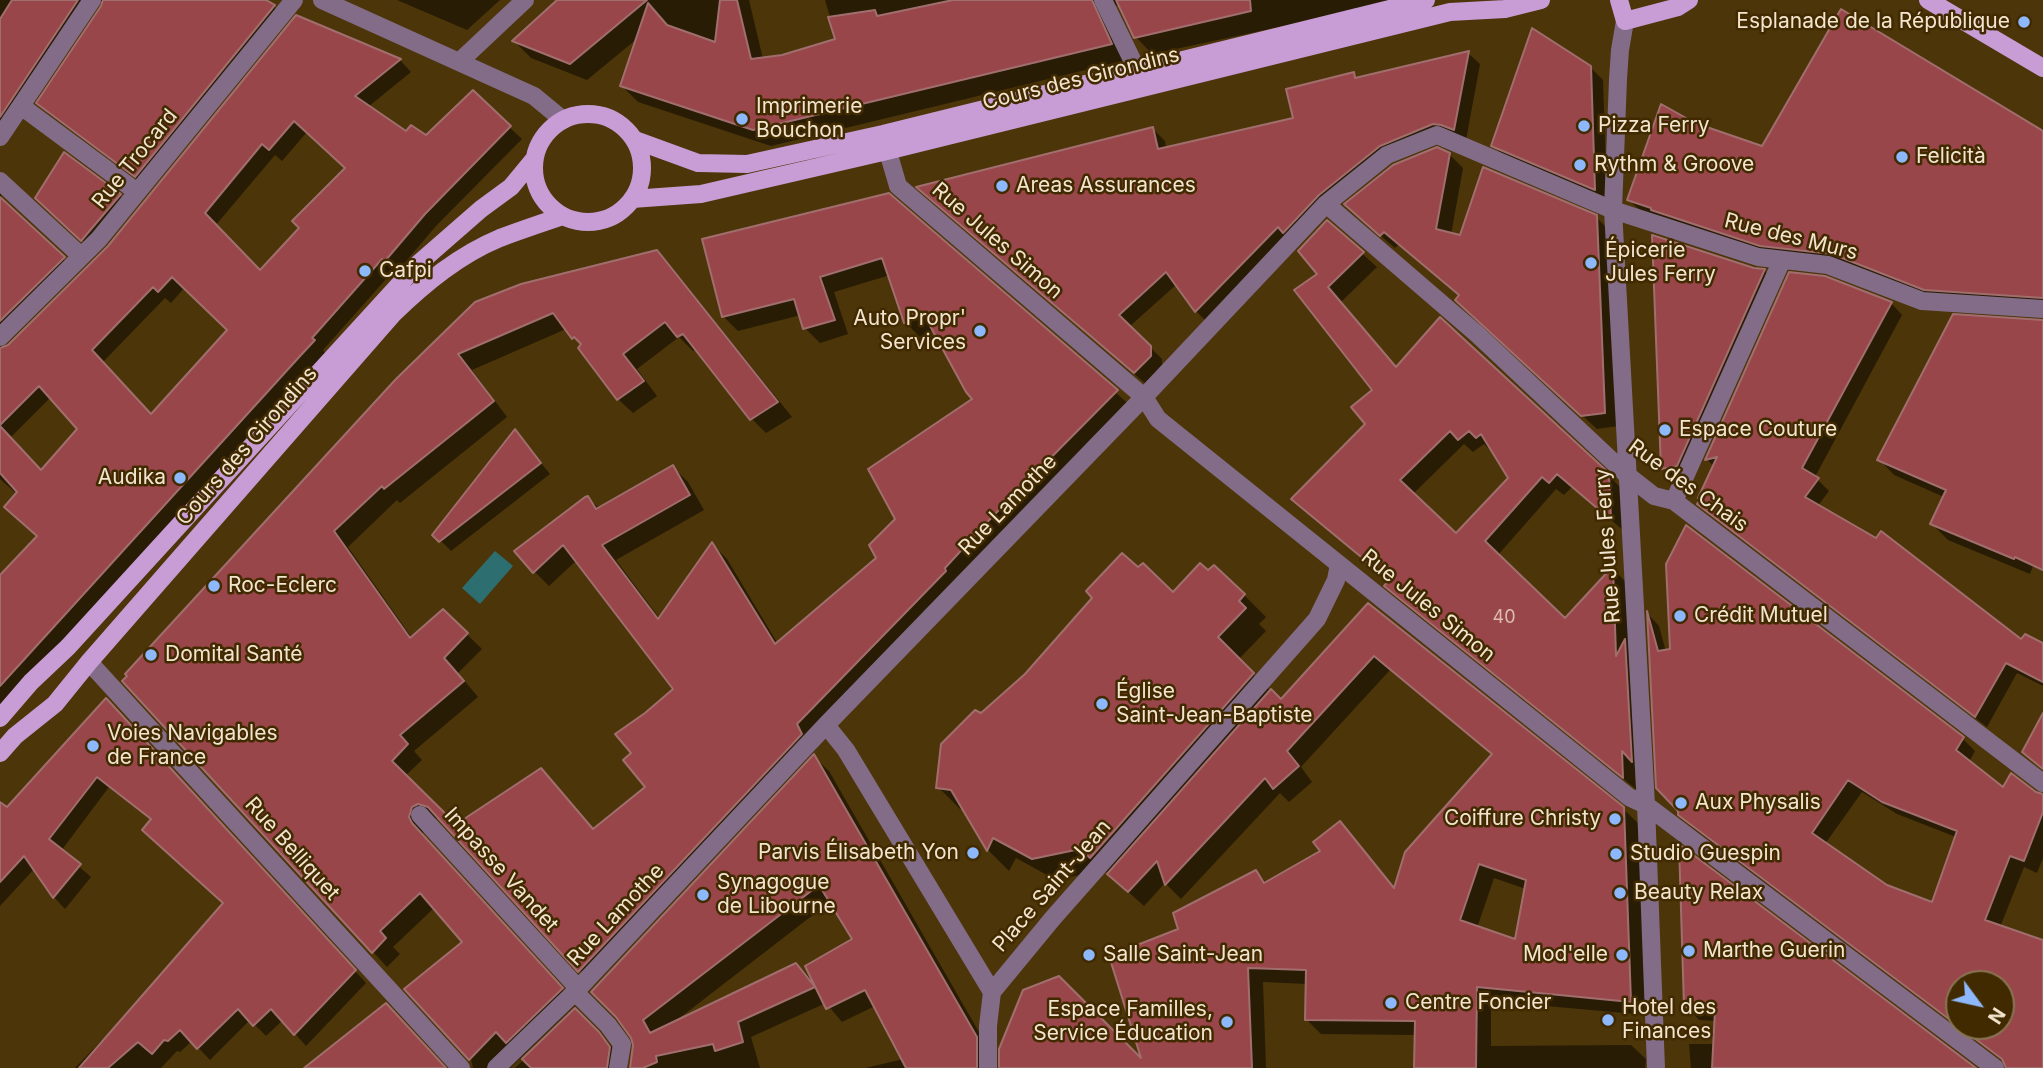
<!DOCTYPE html>
<html>
<head>
<meta charset="utf-8">
<style>
  body { margin:0 }
  #map { position:relative; width:2043px; height:1068px; overflow:hidden; background:#4c3508; font-family:Inter,sans-serif }
  canvas { display:block }
  .north { position:absolute; left:1945px; top:970px; width:70px; height:70px; box-sizing:border-box; background:#412a00; border:2px solid #887452; border-radius:50%; rotate:123deg; font-size:19px; font-weight:700; line-height:28px; text-align:center; color:#f2e4ce }
  .north::after { content:''; display:block; margin:auto; width:24px; height:32px; background:#8db9fc; clip-path:polygon(50% 0,100% 100%,50% 72%,0 100%) }
</style>
</head>
<body>
<div id="map">
<canvas width="2043" height="1068"></canvas>
<div class="north">N</div>
</div>
<script>
const ctx = document.querySelector('canvas').getContext('2d');
ctx.lineJoin = 'round';
function fill(path, color) {
  ctx.fillStyle = color;
  ctx.fill(path, 'evenodd');
}
function trace(path, color, width, dash) {
  ctx.strokeStyle = color;
  ctx.lineWidth = width;
  ctx.lineCap = dash ? 'butt' : 'round';
  ctx.setLineDash(dash || []);
  ctx.stroke(path);
}
function write(font, color, halo, rows, align = 'center') {
  ctx.font = font + ' Inter,sans-serif';
  ctx.lineWidth = 5;
  ctx.setLineDash([]);
  ctx.textBaseline = 'middle';
  ctx.strokeStyle = halo;
  ctx.fillStyle = color;
  for (const [text, x, y, turn = 0] of rows) {
    ctx.save();
    ctx.translate(x, y);
    ctx.rotate((+turn || 0) * Math.PI / 180);
    ctx.textAlign = isNaN(turn) ? turn : align;
    if (halo) ctx.strokeText(text, 0, 0);
    ctx.fillText(text, 0, 0);
    ctx.restore();
  }
}
const water = new Path2D(`
  M495 551 513 566 480 604 462 588Z`);
const shadow = new Path2D(`
  M0 0H262L274 6 286 18 148 187 50 115 39 103 103 6 104 1H100L0 124Z
  M397 0H500L467 30Z
  M559 0H749L763 59 782 57 837 40 825 0H950L972 23 998 0H1406L1152 54 1136 37 1120 6 1116 5 1109 11 1127 60 771 146 638 102 622 86 638 38 587 80 531 58 515 42Z
  M297 17 400 60 411 72 368 107 407 134 426 137 473 93 522 139 436 226 397 272 395 269 323 350 325 353 0 709V578L39 537 17 494 0 479V191L3 202 75 270 3 341 1 348 9 347 109 247ZM307 132 347 169 301 228 260 272 215 226 275 155 282 161ZM185 287 229 330 152 416 102 363 165 298 171 303ZM51 397 79 429 42 472 10 438Z
  M1468 53 1480 64 1466 140 1455 135 1392 157 1207 322 1196 311 1177 284 1129 327 1162 359V368L1146 384 930 198 1153 129 1165 141 1166 149 1295 119 1353 74 1358 79Z
  M1590 67 1603 80 1607 201 1506 158 1493 145Z
  M1694 124 1762 149 2041 131 2043 128V304L1942 305 1849 269 1778 261 1645 215 1629 200Z
  M1449 154 1463 168 1451 235 1461 237 1596 217 1610 231 1618 426 1597 429 1471 313 1460 296 1399 244 1395 248 1360 218Z
  M65 155 120 196 131 207 94 251 49 209Z
  M889 195 1131 406 810 740 816 749 594 985 443 821 434 818 426 822 423 833 426 840 576 1004 510 1068H473L471 1059 406 989 465 943 434 908 393 947 400 954 387 967 124 681 397 380 656 252 671 267 792 417 766 433 751 418 697 349 693 351 679 337 637 369 657 396 633 413 618 399 582 346 566 329 472 370 507 417 400 503 397 500 348 547 412 638 443 611 482 649 458 673 478 697 414 751 422 760 405 776 458 829 556 785 594 830 647 787 633 753 646 715 675 689 577 560 549 586 534 571 588 498 600 509 673 467 688 482 704 510 616 560 660 619 713 545 727 559 778 644 878 558 898 519 975 399 934 329 920 337 905 322 890 275 834 292 848 334 820 343 805 328 801 315 738 331 723 316Z
  M1327 222 1377 267 1341 302 1397 368 1608 475 1622 489 1624 531 1572 487 1564 495 1556 489 1498 555 1565 621 1613 569 1626 582 1636 789 1400 599 1387 586 1390 582 1293 499 1367 424 1374 390 1319 274ZM1464 444 1473 452 1484 444 1491 451 1492 450 1510 478 1456 535 1413 494Z
  M1754 270 1765 271 1775 281 1687 476 1673 479 1663 469Z
  M1891 303 1902 315 1815 477 1829 491 1817 507 2021 642 2043 645V686L2017 673 1987 727 1711 516 1699 504 1714 467 1707 459Z
  M2043 321V539L2030 574 1948 540 1932 524 1944 497 1894 475 1879 459Z
  M515 431 550 474 451 551 434 534Z
  M1173 595H1244L1266 617 1259 624 1266 631 1238 660 1281 701 1369 605 1623 809 1639 824 1646 1015 1491 1001V1046L1631 1045 1646 1059 1645 1068H1416V1035L1321 1034 1306 1019 1307 984 1263 982 1266 1068H1000L1145 1064 1180 930 1255 872 1267 883 1323 852 1340 823 1396 889 1493 755 1390 670 1301 767 1312 782 1289 802 1280 793 1181 899 1165 883 1144 906 1104 870 1056 880 1016 858 1009 871 988 850 964 809H960L938 787 982 715ZM1494 878 1526 889 1516 941 1477 928Z
  M1649 615 1659 626 1666 652 1962 738 1975 751 1969 762 2004 789 2043 796V858L2037 873 2024 867 2000 927 2043 941V1068H2008L2006 1063 1693 828 1680 814V810L1658 787ZM1862 792 1897 814 1956 837 1933 905 1887 886 1825 844ZM1959 984H2001V1026H1959Z
  M118 712 366 983 306 1046 283 1020 266 1036 250 1020 210 1060 192 1041 180 1052 177 1051 161 1068H75L102 1040 104 1042 225 904 152 820 109 787 61 851 91 877 65 909 54 897 35 868 0 906V804L8 810Z
  M814 757 829 771 991 1053V1068H865L904 1059 875 1006 842 1022 826 1003 751 1037 760 1068H631L635 1040 618 1017ZM831 901 855 940 815 985 796 965 677 1020Z
  M1681 848 1973 1068H1691L1689 1044H1715L1716 1021 1699 1020 1686 1006Z
  M575 1010 614 1049 623 1068H515Z`);
const building = new Path2D(`
  M12 0H78L0 117V19Z
  M103 0H266L275 5 135 177 36 103 101 6Z
  M557 0H647L570 64 512 41Z
  M720 0H737L751 59 782 55 835 39 828 17 875 10 877 16 953 0H1092L1112 44 753 130 620 86 648 3 667 25 715 42Z
  M1116 0H1250L1251 11 1134 38Z
  M1841 9 2043 131V298L1924 290 1832 254 1760 246 1651 210V208L1627 200 1661 104 1695 123 1762 146Z
  M296 15 401 59 355 96 406 131 411 125 426 135 473 90 511 126 425 214 385 261 382 259 312 338 315 340 301 355 0 686V575L37 536 4 507 17 492 0 473V426L41 470 77 429 39 386 0 425V348L8 345 108 246ZM294 121 345 168 292 221 299 228 260 270 205 213 262 144 269 150ZM172 277 227 330 151 414 92 350 153 287 158 292Z
  M1532 28 1591 66 1595 190 1491 146Z
  M1469 51 1454 130 1441 125 1433 124 1380 146 1319 195 1283 233 1278 227 1195 312 1166 272 1119 315 1151 346V356L1134 373 916 187 1153 127 1158 149 1293 118 1286 89 1354 72 1355 78Z
  M1437 147 1450 153 1436 229 1460 235 1483 167 1597 215 1605 413 1581 416 1455 300 1459 295 1384 232 1380 236 1344 204 1393 165Z
  M64 152 121 194 81 241 35 198Z
  M889 193 1118 390 993 516 945 568 946 571 797 724 802 734 578 972 428 807 418 804 412 807 409 817 412 823 563 988 506 1043 496 1032 469 1060 404 989 462 942 420 893 380 931 386 938 372 953 122 681 127 676 125 674 396 379 475 302 521 284 657 250 778 402 750 420 683 334 677 337 665 322 623 354 644 381 617 400 578 348 581 344 574 337 572 339 553 313 458 354 494 401 384 489 382 486 334 531 410 638 443 609 468 633 444 658 464 681 400 735 408 744 392 761 458 826 467 817 541 768 593 829 645 787 623 760 631 753 615 734 645 713 673 689 563 545 533 573 514 551 585 497 588 496 596 509 673 465 690 495 602 545 658 619 712 542 775 644 876 558 869 545 895 519 868 469 972 399 966 392 923 313 904 323 882 258 820 277 835 320 803 329 794 299 722 317 702 239Z
  M0 197 65 257 0 321Z
  M1327 220 1364 252 1328 287 1396 367 1440 317 1609 473 1611 520 1557 474 1549 483 1542 477 1485 541 1565 618 1613 566 1616 656 1625 639 1632 762 1622 751 1623 778 1384 586 1389 580 1291 499 1365 424 1351 407 1372 390 1294 290 1317 274 1298 251ZM1450 431 1458 440 1469 431 1476 438 1481 434 1508 478 1456 533 1400 480Z
  M1652 235 1754 268 1765 269 1677 466 1661 469Z
  M1789 272 1825 276 1892 302 1802 468 1819 478 1805 497 1876 538 1881 531 2021 639 2025 634 2043 643V682L2006 663 1975 717 1697 504 1700 500 1698 498 1717 457 1705 460Z
  M1953 314 2043 320V570L2015 557 2014 559 1930 524 1946 490 1877 460Z
  M515 429 541 463 439 542 432 535Z
  M1686 525 1964 737 1956 750 2003 787 2011 773 2036 792 2043 794V812L2024 861 2010 856 1985 920 2043 940V1068H2006L2002 1059 1678 815V811L1656 788 1647 611 1658 651 1670 649 1666 564ZM1848 780 1882 802 1957 831 1932 902 1887 885 1812 833ZM1959 984H2001V1026H1959Z
  M1122 553 1138 567 1143 563 1173 592 1200 563 1208 570 1214 565 1245 594 1239 601 1246 608 1218 637 1254 673 1090 858 1080 849 1032 859 993 838 987 851 951 790 936 788 941 744 975 710 981 713 1025 674 1092 598 1086 591Z
  M1368 603 1624 807 1631 1002 1477 987 1476 1068H1414L1415 1021 1305 1020 1306 970 1248 968 1252 1068H999V1049L1023 990 1059 976 1141 1058 1109 956 1178 929 1173 913 1256 870 1264 883 1320 851 1313 842 1340 821 1394 888 1405 852 1492 754 1374 656 1287 751 1299 766 1273 789 1265 778 1165 885 1157 861 1128 892 1107 874 1271 689 1281 699ZM1479 864 1526 880 1515 939 1460 920Z
  M106 698 356 970 294 1035 271 1009 253 1026 238 1009 197 1049 180 1030 168 1041 164 1040 152 1054 138 1042 108 1068H79L223 903 142 830 151 819 97 777 49 839 81 864 53 898 24 856 0 882V802L7 807Z
  M2043 713V769L2022 752Z
  M814 754 977 1037V1068H906L865 990 826 1009 805 966 852 939 819 885 643 1020 650 1033 796 963 815 987 738 1022 743 1042 715 1051 713 1044 656 1056 657 1062 643 1068H630L633 1045 631 1038 616 1017 591 992Z
  M1679 844 1976 1068H1712L1715 1010 1684 1007Z
  M386 1003 446 1068H304Z
  M575 1008 599 1032 610 1047 607 1068H531L522 1059Z`);
const minor = new Path2D(`
  M322 0 534 96 563 120
  M1103 0 1138 72
  M1625 21 1620 50 1618 79 1613 210 1646 805 1656 1068
  M459 62 525 0
  M21 106 137 192
  M0 137 92 0
  M884 138 898 186 1144 397 1158 419 1629 797 1646 805 1995 1068
  M0 181 81 256
  M1326 204 1477 334 1626 474 1654 496 1674 501 2043 783
  M0 337 99 239 294 0
  M1674 501 1782 260
  M89 662 461 1068
  M826 725 846 750 992 992
  M420 815 578 988
  M575 992 608 1025 622 1044 618 1068
  M992 992 1053 918 1317 619 1336 580 1339 564
  M496 1068 575 992 826 725 1144 397 1326 204 1387 155 1437 135 1613 210 1758 257 1828 265 1922 301 2043 309
  M988 1068V1026L992 992`);
const major = new Path2D(`
  M1619 0 1625 21 1678 7 1689 0
  M1928 0 2043 68
  M534 168a54 54 0 1 1 108 0a54 54 0 1 1-108 0Z
  M635 140 698 163 747 164 883 134 1426 0
  M632 199 701 194 887 151 1450 12 1505 9 1541 0
  M0 718 31 682 68 647 418 264 481 209 511 187 535 158
  M0 753 15 736 55 704 89 662 393 314C425 283 459 255 500 238 521 230 542 223 563 216`);
const markers = [
  [2024,22,7,"#8db9fc"],
  [742,119,7,"#8db9fc"],
  [1584,126,7,"#8db9fc"],
  [1902,157,7,"#8db9fc"],
  [1580,165,7,"#8db9fc"],
  [1002,186,7,"#8db9fc"],
  [1591,263,7,"#8db9fc"],
  [365,271,7,"#8db9fc"],
  [980,331,7,"#8db9fc"],
  [1665,430,7,"#8db9fc"],
  [180,478,7,"#8db9fc"],
  [214,586,7,"#8db9fc"],
  [1680,616,7,"#8db9fc"],
  [151,655,7,"#8db9fc"],
  [1102,704,7,"#8db9fc"],
  [93,746,7,"#8db9fc"],
  [1681,803,7,"#8db9fc"],
  [1615,819,7,"#8db9fc"],
  [973,853,7,"#8db9fc"],
  [1616,854,7,"#8db9fc"],
  [1620,893,7,"#8db9fc"],
  [703,895,7,"#8db9fc"],
  [1689,951,7,"#8db9fc"],
  [1089,955,7,"#8db9fc"],
  [1622,955,7,"#8db9fc"],
  [1391,1003,7,"#8db9fc"],
  [1608,1020,7,"#8db9fc"],
  [1227,1022,7,"#8db9fc"]
];
const numberNames = [
  ["40",1504,618]
];
const poiNames = [
  ["Esplanade de la République",2010,22,"right"],
  ["Imprimerie",756,107],
  ["Bouchon",756,131],
  ["Pizza Ferry",1598,126],
  ["Felicità",1916,157],
  ["Rythm & Groove",1594,165],
  ["Areas Assurances",1016,186],
  ["Épicerie",1605,251],
  ["Jules Ferry",1605,275],
  ["Cafpi",379,271],
  ["Auto Propr'",966,319,"right"],
  ["Services",966,343,"right"],
  ["Espace Couture",1679,430],
  ["Audika",166,478,"right"],
  ["Roc-Eclerc",228,586],
  ["Crédit Mutuel",1694,616],
  ["Domital Santé",165,655],
  ["Église",1116,692],
  ["Saint-Jean-Baptiste",1116,716],
  ["Voies Navigables",107,734],
  ["de France",107,758],
  ["Aux Physalis",1695,803],
  ["Coiffure Christy",1601,819,"right"],
  ["Parvis Élisabeth Yon",959,853,"right"],
  ["Studio Guespin",1630,854],
  ["Synagogue",717,883],
  ["de Libourne",717,907],
  ["Beauty Relax",1634,893],
  ["Marthe Guerin",1703,951],
  ["Salle Saint-Jean",1103,955],
  ["Mod'elle",1608,955,"right"],
  ["Centre Foncier",1405,1003],
  ["Hotel des",1622,1008],
  ["Finances",1622,1032],
  ["Espace Familles,",1213,1010,"right"],
  ["Service Éducation",1213,1034,"right"]
];
const streetNames = [
  ["Cours des Girondins",1081,79,-14],
  ["Rue Trocard",135,159,-51],
  ["Rue des Murs",1791,237,14],
  ["Rue Jules Simon",997,241,41],
  ["Cours des Girondins",247,446,-49],
  ["Rue des Chais",1688,486,36],
  ["Rue Lamothe",1008,505,-46],
  ["Rue Jules Ferry",1608,546,-94],
  ["Rue Jules Simon",1428,606,39],
  ["Rue Belliquet",292,849,48],
  ["Impasse Vandet",501,870,48],
  ["Place Saint-Jean",1052,886,-49],
  ["Rue Lamothe",616,915,-47]
];
fill(water, '#2d6e71');
fill(shadow, '#0007');
fill(building, '#98464a');
trace(building, '#a16e6e', 2);
trace(minor, '#826c88', 18);
trace(major, '#c89cd5', 18);
for (const [x, y, r, color] of markers) {
  const dot = new Path2D();
  dot.arc(x, y, r, 0, 2 * Math.PI);
  ctx.fillStyle = color;
  ctx.fill(dot);
  trace(dot, '#412a00', 2.5);
}
write('18px', '#dcbcad', null, numberNames);
write('21px', '#f2e4ce', '#412a00', poiNames, 'left');
write('21px', '#f2e4ce', '#412a00', streetNames);
</script>
</body>
</html>
